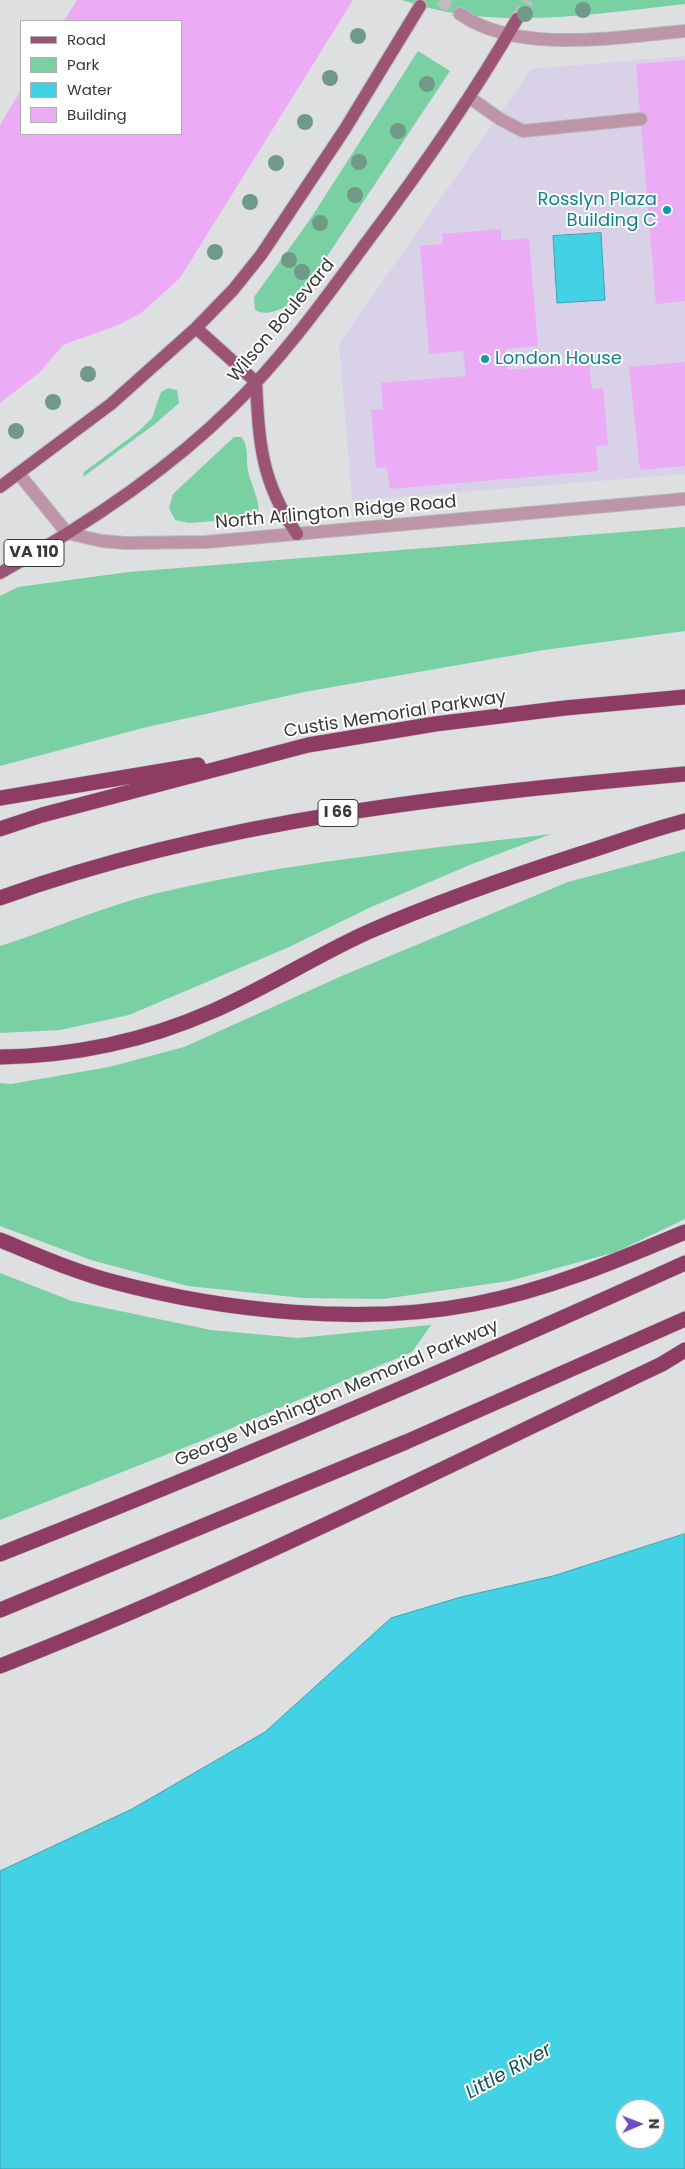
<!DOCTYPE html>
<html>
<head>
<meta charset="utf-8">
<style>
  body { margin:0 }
  #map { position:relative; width:685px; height:2169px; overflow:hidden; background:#dedfe1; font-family:Poppins,sans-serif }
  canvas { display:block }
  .legend { position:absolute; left:20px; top:20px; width:162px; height:115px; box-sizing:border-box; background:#fff; border:1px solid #afafb0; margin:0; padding:6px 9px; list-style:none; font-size:15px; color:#383839 }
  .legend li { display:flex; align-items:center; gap:10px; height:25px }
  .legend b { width:25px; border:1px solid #afafb0 }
  .north { position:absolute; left:615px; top:2099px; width:50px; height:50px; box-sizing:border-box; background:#fff; border:1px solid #afafb0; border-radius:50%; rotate:89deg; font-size:14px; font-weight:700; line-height:20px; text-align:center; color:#383839 }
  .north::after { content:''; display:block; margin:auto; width:18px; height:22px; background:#704dc6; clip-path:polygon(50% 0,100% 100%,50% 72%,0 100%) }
</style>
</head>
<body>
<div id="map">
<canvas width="685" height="2169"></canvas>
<ul class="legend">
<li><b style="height:6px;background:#9c5475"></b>Road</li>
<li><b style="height:14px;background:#79d0a2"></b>Park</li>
<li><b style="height:14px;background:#42d1e5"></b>Water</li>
<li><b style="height:14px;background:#ebacf5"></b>Building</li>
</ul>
<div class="north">N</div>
</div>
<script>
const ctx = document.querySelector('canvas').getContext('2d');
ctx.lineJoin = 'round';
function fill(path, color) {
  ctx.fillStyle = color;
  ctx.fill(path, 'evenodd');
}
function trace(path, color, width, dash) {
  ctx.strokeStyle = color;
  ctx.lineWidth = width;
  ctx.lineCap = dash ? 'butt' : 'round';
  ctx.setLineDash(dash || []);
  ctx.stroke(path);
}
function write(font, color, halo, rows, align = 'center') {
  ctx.font = font + ' Poppins,sans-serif';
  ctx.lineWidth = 4;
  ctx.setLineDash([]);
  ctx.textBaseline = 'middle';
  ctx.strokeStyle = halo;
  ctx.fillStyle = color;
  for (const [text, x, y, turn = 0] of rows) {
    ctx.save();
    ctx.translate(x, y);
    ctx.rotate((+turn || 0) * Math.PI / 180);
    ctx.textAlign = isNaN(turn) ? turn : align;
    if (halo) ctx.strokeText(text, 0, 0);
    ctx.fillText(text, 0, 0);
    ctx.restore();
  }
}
const commercial = new Path2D(`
  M685 56V474L352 501 339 344 531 69Z`);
const green = new Path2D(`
  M402 0H685V4C591 14 494 32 402 0Z
  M418 51 450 71 300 297C288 306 269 318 255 310L254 297 309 221Z
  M168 388 177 390 179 403 155 424 83 477 84 472 139 431 152 418 161 392Z
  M234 437H241C249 444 246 461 248 471 251 484 261 503 258 514L252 518 189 523 175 520 169 508 173 494Z
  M685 527V631L544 650 304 692 143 728 0 766V596L18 587 129 572Z
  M551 834 472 864 371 907 289 947 129 1015 60 1030 0 1033V946C53 929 104 906 158 893 287 862 420 850 551 834Z
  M685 851V1219L616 1252 509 1281 383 1299 303 1298 188 1286 91 1260 0 1226V1083L11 1084 109 1067 184 1047 344 975 568 882Z
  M0 1273 72 1301 211 1330 298 1338 431 1325 412 1352 206 1439 0 1520Z`);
const water = new Path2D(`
  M601 233 605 300 557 303 553 236Z
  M685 1534V2169H0V1871L132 1809 265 1732 391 1618 461 1597 553 1576ZM625 2109H655V2139H625Z`);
const building = new Path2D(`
  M77 0H353L180 278 140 314 118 325 63 345 40 372 0 403V125L21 90V134H181V21H64Z
  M685 60V301L656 304 636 64Z
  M501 229V241L529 238 538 346 506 349 507 370 589 363 592 389 603 388 608 445 596 446 598 471 390 489 387 467 376 468 371 410 383 409 381 383 466 376 463 351 429 354 420 246 443 244 442 234Z
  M685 362V466L640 470 629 367Z`);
const minorTunnel = new Path2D(`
  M440 0 460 14`);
const primaryTunnel = new Path2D(`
  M517 19 528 0`);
const service = new Path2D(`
  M470 98 500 119 523 131 641 119`);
const minor = new Path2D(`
  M460 14C519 55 617 37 685 31
  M19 474 67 533 102 541 125 543 206 542 685 499`);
const primary = new Path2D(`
  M196 328 256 382C259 443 261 482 297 534
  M0 487 111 404 196 328 233 290 261 255 345 129 420 6
  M0 573C83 527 164 474 232 407 283 358 324 300 366 243 421 170 471 99 517 19`);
const motorway = new Path2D(`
  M0 798 198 765
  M0 829 42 815 308 745 435 724 565 708 685 697
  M0 898C221 818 453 795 685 774
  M0 1057C73 1056 145 1041 213 1011 266 988 315 956 368 932 437 902 509 877 580 854 615 843 650 830 685 821
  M0 1240C37 1255 75 1272 114 1282 224 1311 361 1326 474 1304 548 1290 616 1261 685 1232
  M0 1554C231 1463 459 1365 685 1263
  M0 1610 406 1442 685 1319
  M0 1666C226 1578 443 1468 662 1364L685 1350`);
const trees = [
  [583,10],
  [525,14],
  [358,36],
  [330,78],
  [427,84],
  [305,122],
  [398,131],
  [359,162],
  [276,163],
  [355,195],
  [250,202],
  [320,223],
  [215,252],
  [289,260],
  [302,272],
  [88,374],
  [53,402],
  [16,431]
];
const markers = [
  [667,210,5,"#0f9aa8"],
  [485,359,5,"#0f9aa8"]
];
const shields = [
  [34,553,60],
  [338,813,40]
];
const shieldNames = [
  ["VA 110",34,553],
  ["I 66",338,813]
];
const cultureNames = [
  ["Rosslyn Plaza",657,200],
  ["Building C",657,221],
  ["London House",495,359,"left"]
];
const streetNames = [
  ["Wilson Boulevard",282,321,-50],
  ["North Arlington Ridge Road",336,513,-5],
  ["Custis Memorial Parkway",395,715,-9],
  ["George Washington Memorial Parkway",337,1394,-23]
];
const waterNames = [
  ["Little River",509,2072,-29]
];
fill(commercial, '#d9d1e7');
fill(green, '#79d0a2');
fill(water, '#42d1e5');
trace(water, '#3fa3b1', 1);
fill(building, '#ebacf5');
trace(minorTunnel, '#bdbebf', 12, [12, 6]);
trace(primaryTunnel, '#bdbebf', 12, [12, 6]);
trace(service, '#b9babc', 14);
trace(minor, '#b9babc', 14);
trace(primary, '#b9babc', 14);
trace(motorway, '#b9babc', 16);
trace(service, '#be95a6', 12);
trace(minor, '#be95a6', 12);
trace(primary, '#9c5475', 12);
trace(motorway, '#8e3c64', 15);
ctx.fillStyle = '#709a88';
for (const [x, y] of trees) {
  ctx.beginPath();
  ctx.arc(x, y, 8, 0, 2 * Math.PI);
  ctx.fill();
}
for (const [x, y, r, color] of markers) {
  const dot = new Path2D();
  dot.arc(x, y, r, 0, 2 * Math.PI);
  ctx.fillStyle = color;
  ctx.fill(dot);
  trace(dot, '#fff', 2);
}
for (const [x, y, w] of shields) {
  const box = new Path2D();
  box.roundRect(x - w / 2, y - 13.5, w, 27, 4);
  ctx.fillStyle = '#fff';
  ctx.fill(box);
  trace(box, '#383839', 1);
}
write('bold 16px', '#383839', null, shieldNames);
write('18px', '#0d838f', '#fff', cultureNames, 'right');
write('18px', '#383839', '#fff', streetNames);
write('italic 19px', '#155059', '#fff', waterNames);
</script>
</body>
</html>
